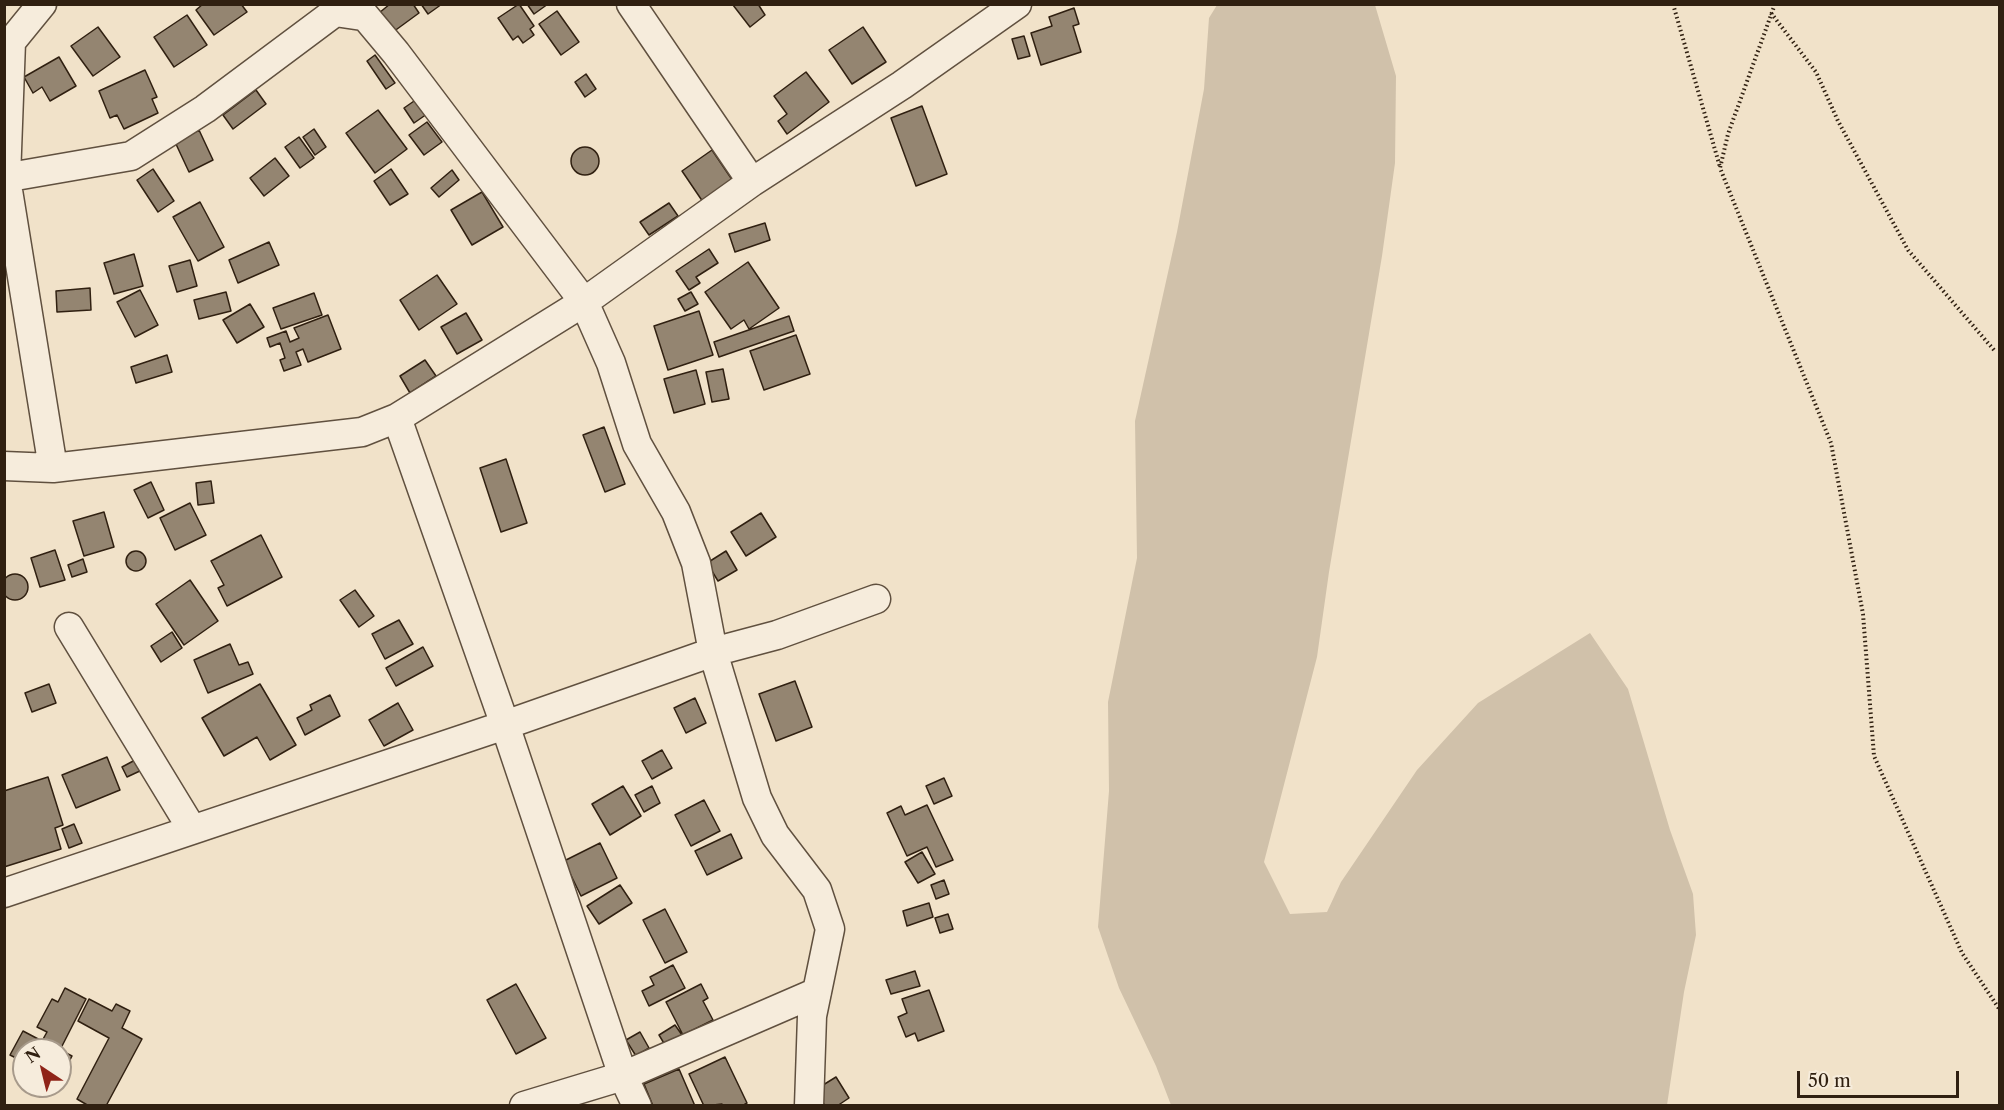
<!DOCTYPE html>
<html>
<head>
<meta charset="utf-8">
<style>
  body { margin:0 }
  #map { position:relative; width:2004px; height:1110px; overflow:hidden; background:#f1e2c9; font-family:"Libre Caslon Text",serif }
  canvas { display:block }
  .frame { position:absolute; inset:0; border:6px solid #302011; pointer-events:none }
  .north { position:absolute; left:12px; top:1038px; width:60px; height:60px; box-sizing:border-box; background:#f6ecdc; border:2px solid #a79a8b; border-radius:50%; rotate:325deg; font-size:16px; font-weight:700; line-height:24px; text-align:center; color:#302011 }
  .north::after { content:''; display:block; margin:auto; width:21px; height:27px; background:#8f2418; clip-path:polygon(50% 0,100% 100%,50% 72%,0 100%) }
  .scale { position:absolute; left:1797px; top:1071px; width:162px; height:27px; box-sizing:border-box; border:3px solid #302011; border-top:0; padding-left:8px; font-size:18px; line-height:21px; white-space:nowrap; color:#302011; -webkit-text-stroke:4px #f6ecdc; paint-order:stroke }
</style>
</head>
<body>
<div id="map">
<canvas width="2004" height="1110"></canvas>
<div class="frame"></div>
<div class="north">N</div>
<div class="scale">50 m</div>
</div>
<script>
const ctx = document.querySelector('canvas').getContext('2d');
ctx.lineJoin = 'round';
function fill(path, color) {
  ctx.fillStyle = color;
  ctx.fill(path, 'evenodd');
}
function trace(path, color, width, dash) {
  ctx.strokeStyle = color;
  ctx.lineWidth = width;
  ctx.lineCap = dash ? 'butt' : 'round';
  ctx.setLineDash(dash || []);
  ctx.stroke(path);
}
const green = new Path2D(`
  M1217 5H1375L1396 76 1395 163 1382 256 1329 572 1317 657 1264 862 1290 914 1327 912 1341 882 1417 770 1478 703 1590 633 1628 689 1670 830 1693 894 1696 935 1684 992 1667 1105H1171L1156 1066 1119 988 1098 927 1109 791 1108 702 1137 558 1135 421 1177 232 1204 89 1209 18Z`);
const building = new Path2D(`
  M203 4H241L247 12 214 35 196 10Z
  M390 4H413L419 13 393 32 379 13Z
  M421 4H442L428 14Z
  M519 4 534 26 530 29 534 35 523 43 518 36 513 40 498 18Z
  M527 4H548L534 14Z
  M758 4 765 15 750 27 733 5Z
  M1074 8 1079 24 1073 26 1081 52 1041 65 1031 33 1052 26 1049 17Z
  M557 11 579 42 561 55 539 24Z
  M187 15 207 45 174 67 154 37Z
  M98 27 120 57 93 76 71 46Z
  M863 27 886 62 852 84 829 50Z
  M1024 36 1030 56 1018 59 1012 39Z
  M375 55 395 83 386 89 367 61Z
  M59 57 76 86 50 101 42 87 33 93 24 77Z
  M145 70 157 97 152 99 158 113 124 129 117 115 110 118 99 91Z
  M806 72 829 102 787 134 778 121 787 114 774 96Z
  M586 74 596 89 585 97 575 82Z
  M256 90 266 104 233 129 223 115Z
  M417 99 427 114 414 123 404 108Z
  M922 106 947 174 916 186 891 118Z
  M378 110 407 149 375 173 346 133Z
  M427 122 442 142 424 155 409 135Z
  M314 129 326 147 315 155 303 137Z
  M199 130 213 160 189 172 175 142Z
  M299 137 314 158 300 168 285 147Z
  M571 161a14 14 0 1 1 28 0a14 14 0 1 1-28 0Z
  M712 150 733 181 703 202 682 171Z
  M275 158 289 176 264 196 250 178Z
  M153 169 174 201 158 212 137 180Z
  M391 169 408 194 390 205 374 181Z
  M452 170 459 180 439 197 431 188Z
  M482 192 503 227 472 245 451 210Z
  M200 202 224 247 198 261 173 217Z
  M669 203 678 216 649 235 640 222Z
  M765 223 770 240 735 252 729 234Z
  M269 242 279 265 238 283 229 260Z
  M709 249 718 263 696 277 700 283 689 290 676 271Z
  M134 254 143 286 114 294 104 263Z
  M190 260 197 286 177 292 169 266Z
  M748 262 779 308 749 329 744 320 731 329 705 292Z
  M437 275 457 304 419 330 400 300Z
  M90 288 91 310 57 312 56 291Z
  M140 290 158 325 135 337 117 302Z
  M226 292 231 311 199 319 194 300Z
  M691 292 698 304 685 311 678 299Z
  M314 293 322 315 281 329 273 308Z
  M250 304 264 327 237 343 223 320Z
  M699 311 713 355 668 370 654 326Z
  M466 313 482 340 457 354 441 327Z
  M328 315 341 349 308 362 303 349 296 352 301 365 284 371 280 360 285 358 280 343 270 347 267 338 286 331 290 342 299 338 294 328Z
  M789 316 794 331 719 357 714 342Z
  M796 335 810 374 764 390 750 351Z
  M167 355 172 372 136 383 131 367Z
  M425 360 436 376 410 393 400 376Z
  M723 369 729 399 712 402 706 372Z
  M696 370 705 404 674 413 664 379Z
  M604 427 625 484 605 492 583 435Z
  M506 459 527 523 501 532 480 468Z
  M211 481 214 503 198 505 196 483Z
  M151 482 164 510 148 518 134 490Z
  M190 503 206 535 175 550 160 518Z
  M104 512 114 547 84 556 73 521Z
  M761 513 776 537 746 556 731 532Z
  M261 535 282 577 227 606 218 588 224 585 211 561Z
  M55 550 65 580 40 587 31 558Z
  M726 551 737 570 718 581 707 563Z
  M126 561a10 10 0 1 1 20 0a10 10 0 1 1-20 0Z
  M83 559 87 572 72 577 68 565Z
  M2 587a13 13 0 1 1 26 0a13 13 0 1 1-26 0Z
  M190 580 218 621 184 645 156 604Z
  M355 590 374 616 359 627 340 600Z
  M399 620 413 644 385 659 372 634Z
  M172 632 182 648 161 662 151 646Z
  M230 644 239 665 248 662 253 674 208 693 194 660Z
  M423 647 433 666 396 686 386 668Z
  M795 681 812 727 776 741 759 694Z
  M49 684 56 703 32 712 25 693Z
  M260 684 296 745 270 760 257 737 224 756 202 718Z
  M330 695 340 716 305 735 297 718 312 710 310 705Z
  M695 698 706 723 686 733 674 708Z
  M398 703 413 730 384 746 369 720Z
  M662 750 672 768 652 779 642 761Z
  M107 757 120 790 76 808 62 775Z
  M137 759 142 770 127 777 122 767Z
  M48 777 63 825 55 828 61 849 4 867V791Z
  M944 778 952 796 934 804 926 786Z
  M623 786 641 816 610 835 592 804Z
  M652 786 660 803 644 812 635 795Z
  M704 800 720 831 691 846 675 815Z
  M927 805 953 860 936 867 927 847 907 856 887 813 901 806 905 815Z
  M74 824 82 843 69 848 62 829Z
  M731 834 742 858 707 875 695 851Z
  M600 843 617 878 581 896 564 861Z
  M922 852 935 874 918 883 905 862Z
  M944 880 949 894 936 899 931 885Z
  M620 885 632 903 599 924 587 906Z
  M929 903 933 917 907 926 903 911Z
  M665 909 687 952 665 963 643 920Z
  M948 914 953 929 940 933 935 918Z
  M673 965 685 988 649 1006 642 991 654 985 650 977Z
  M915 971 920 986 891 994 886 980Z
  M516 984 546 1038 516 1054 487 1000Z
  M701 984 708 998 703 1001 713 1020 683 1035 666 1002Z
  M65 988 86 999 60 1050H24V1062L10 1055 23 1031 42 1041 47 1032 37 1027 52 999 58 1002Z
  M929 990 944 1031 918 1041 915 1033 906 1037 898 1017 907 1013 902 999Z
  M89 999 112 1011 116 1004 130 1011 122 1028 142 1039 106 1106H89L77 1099 109 1038 78 1021Z
  M675 1025 682 1035 665 1045 659 1035Z
  M640 1032 649 1048 636 1056 626 1040Z
  M60 1050 72 1056 60 1079Z
  M725 1057 747 1103 742 1106H723L722 1104 704 1106 689 1074Z
  M679 1069 695 1106H653L644 1084Z
  M836 1077 849 1098 837 1106H825L815 1090Z`);
const path = new Path2D(`
  M1673 4 1720 167
  M1775 4 1728 134 1720 168 1831 443 1863 614 1874 756 1962 953 2000 1010
  M1771 13 1816 72 1838 121 1908 250 1994 350`);
const minor = new Path2D(`
  M42 4 11 42 6 178 53 468
  M355 4 396 53 584 302 611 363 637 444 676 512 696 563 713 652 757 798 775 835 817 890 830 929 812 1016 809 1106
  M631 4 752 182
  M4 178 131 156 205 109 335 12 362 16
  M397 418 505 725 623 1076 637 1106
  M4 466 53 468 362 432 397 418 584 302 752 182 902 85 1017 4
  M69 627 192 829
  M4 893 505 725 713 652 777 635 876 599
  M524 1106 623 1076 817 992`);
fill(green, '#d0c1aa');
fill(building, '#948571');
trace(building, '#302011', 1.5);
trace(minor, '#60503f', 31);
trace(path, '#302011', 4, [1.5, 3]);
trace(minor, '#f6ecdc', 28);
</script>
</body>
</html>
